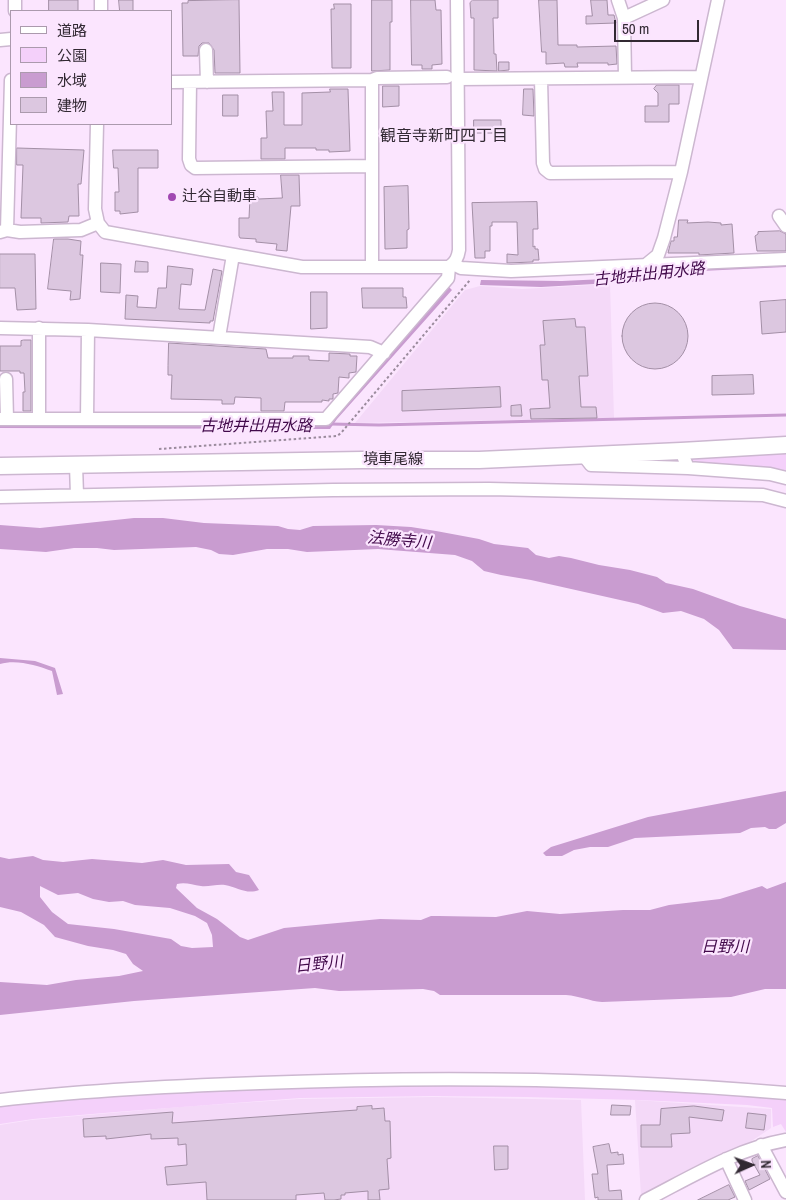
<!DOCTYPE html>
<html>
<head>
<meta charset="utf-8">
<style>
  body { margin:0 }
  #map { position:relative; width:786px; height:1200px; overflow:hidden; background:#fbe5fe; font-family:"Archivo Narrow","Noto Sans JP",sans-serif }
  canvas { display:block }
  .legend { position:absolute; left:10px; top:10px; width:162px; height:115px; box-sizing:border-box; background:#fbe5fe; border:1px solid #ab9aad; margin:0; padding:6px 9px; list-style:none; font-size:15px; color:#322933 }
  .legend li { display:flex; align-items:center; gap:10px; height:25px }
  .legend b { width:25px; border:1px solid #ab9aad }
  .north { position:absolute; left:726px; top:1140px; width:50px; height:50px; -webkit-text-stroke:4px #fbe5fe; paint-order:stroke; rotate:88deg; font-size:14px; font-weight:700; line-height:20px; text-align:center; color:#322933 }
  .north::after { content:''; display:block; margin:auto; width:18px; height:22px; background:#322933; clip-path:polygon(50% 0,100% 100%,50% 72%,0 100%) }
  .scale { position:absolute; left:614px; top:20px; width:85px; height:22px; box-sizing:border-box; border:2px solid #322933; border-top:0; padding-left:6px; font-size:15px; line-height:18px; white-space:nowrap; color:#322933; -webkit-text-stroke:4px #fbe5fe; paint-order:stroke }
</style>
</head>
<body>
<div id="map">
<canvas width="786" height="1200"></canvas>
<ul class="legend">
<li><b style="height:6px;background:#fff"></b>道路</li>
<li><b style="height:14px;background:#f4d0fa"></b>公園</li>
<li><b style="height:14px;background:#c99cd0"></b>水域</li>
<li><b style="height:14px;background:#dcc7e0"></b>建物</li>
</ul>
<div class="north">N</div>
<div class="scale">50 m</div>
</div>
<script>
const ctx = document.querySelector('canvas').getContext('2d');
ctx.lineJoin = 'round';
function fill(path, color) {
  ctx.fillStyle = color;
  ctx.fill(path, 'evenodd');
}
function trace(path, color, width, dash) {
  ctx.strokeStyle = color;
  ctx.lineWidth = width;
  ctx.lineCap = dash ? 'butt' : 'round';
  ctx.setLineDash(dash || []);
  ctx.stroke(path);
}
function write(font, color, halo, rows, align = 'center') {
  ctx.font = font + ' "Archivo Narrow","Noto Sans JP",sans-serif';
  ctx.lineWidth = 4.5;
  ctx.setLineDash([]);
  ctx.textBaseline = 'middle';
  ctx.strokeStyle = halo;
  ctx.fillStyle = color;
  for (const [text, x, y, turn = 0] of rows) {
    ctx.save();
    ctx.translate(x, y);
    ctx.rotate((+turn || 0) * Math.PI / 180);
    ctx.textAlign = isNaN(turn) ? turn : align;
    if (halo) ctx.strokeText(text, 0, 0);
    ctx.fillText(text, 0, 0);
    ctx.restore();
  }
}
const built = new Path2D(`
  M610 284 614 418 355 423 465 290 480 286 522 289Z
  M434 1097 581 1100 585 1200H0V1125L31 1120 179 1107 300 1099Z
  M635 1100 771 1109V1128L750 1142 695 1166 641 1195Z`);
const green = new Path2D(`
  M786 450V475L694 465 690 459Z
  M513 1083 786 1097V1132L781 1124 773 1127 772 1108 747 1105 639 1100 527 1097 433 1096 300 1098 116 1112 33 1119 0 1124V1104L232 1088Z`);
const water = new Path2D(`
  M786 262V267L659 273 648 281 541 287 480 285 481 280 562 281 647 277 655 269Z
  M449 287 452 290 337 419 330 429 0 428V423L327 424Z
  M134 518H163L204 523 278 526 288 529 300 530 313 526 376 525 411 527 436 531 479 539 494 544 528 548 536 555 549 558 559 556 571 558 599 565 630 570 657 577 666 583 693 589 740 606 786 619V650L733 649 719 630 704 619 681 611 663 613 638 604 531 580 501 575 484 571 472 561 455 555 378 549 307 552 288 549H267L233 555 219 554 211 550 196 547 114 550 97 548H74L46 552 0 549V525L40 528Z
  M0 658 35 661 55 668 63 694 57 695 52 671C36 665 16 659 0 664Z
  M786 791V823L776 829H769L765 827 751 828 740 833 635 838 608 847H590L574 850 562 856H546L543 853 551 847 648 817Z
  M33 856 43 860 63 862 92 859 142 863 163 860 186 865 229 864 236 872 249 875 259 890C247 895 237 887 225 885 217 884 208 887 201 886 192 885 186 882 177 884L176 888 197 908 217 919 240 937 248 940 284 928 380 919 421 920 431 916H439L496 917 527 911 560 914 623 910H650L669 905 720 899 762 886 767 889 786 882V989H765L731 997 602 1002C589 1001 580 996 566 995H440L434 991 423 989 339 991 315 988 134 1001 0 1015V982L47 985 76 980 119 976 143 971 133 964 126 954 113 950 88 946 55 937 44 925 21 912 0 907V857L9 859ZM40 886 58 895 78 893 93 899 109 902 123 901 135 905 170 908 195 916 207 923 212 935 213 947 192 948 181 946 171 939 114 929 68 924 52 912 40 897Z`);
const stream = new Path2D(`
  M330 424 379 425 786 415`);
const building = new Path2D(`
  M49 0H78V11H49Z
  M119 0H133V11H120Z
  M239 0 240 73H215L214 50 209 43H202L199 46 198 56H183L182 3H188V1Z
  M372 0H392V22H390V70L372 71Z
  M411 0H435L436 10H441L442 64 432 65V69H422V65H412Z
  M473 0H498V18H493L494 54H496L497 71 474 70V18H471L470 3Z
  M539 0H557L558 45H577V47L616 46 617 64 608 65V63H577L578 67H565L564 63 546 64V52H542Z
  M591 0H607L608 15H614L616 23 586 24V16H592Z
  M334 4H351V68H332L331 9H334Z
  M499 62H509V70L499 71Z
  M657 85H679V104H669V122H645V106H658V93L654 89Z
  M383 86H399V106L383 107Z
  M330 89H348L350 151 329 152V150H316V148H285V159H261V138H267L266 111H273L272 92H284V125H302V93L330 92Z
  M524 89H533L534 116 523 115Z
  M223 95H238V116H223Z
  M474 120H501V133H474Z
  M17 148 84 150 81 184H78L79 216H69L68 222 41 223V218H21L23 165H17Z
  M113 150H158V168H138V212L120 214V211H115V192H119L118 168H114Z
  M281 175H299L300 206H291L287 251 276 250 277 244 256 242V239L240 238 239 236V218H249L250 197H258V199L282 198Z
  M408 186 409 229 407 230V248L385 249 384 187Z
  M537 202 538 229H533V247L535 246V249H538L539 260H533V262L507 263V254L518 255 517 222H492V226H490V251H485V258H475L472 203Z
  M679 220H688L687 223 708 222 721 223V225L732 224 734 253 699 255V253H668L671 241H674V237H677Z
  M780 231 786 234V251H757L755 236 758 234V232Z
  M54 239H68L81 241 80 255H83L80 299 70 300 71 291 48 289Z
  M0 254H35L36 309 17 310 15 288H0Z
  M136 261 148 262V272H135Z
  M101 263 121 264 120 293 101 292Z
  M168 266 193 269 191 285 181 284 179 309 205 310 213 269 222 271 213 321H210V323L125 319 126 295 138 296 137 307 156 308 158 288H166Z
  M362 288H403V297H406L407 308H363Z
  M311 292H327V328L311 329Z
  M786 300V332L762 334 760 302Z
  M622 336a33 33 0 1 1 66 0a33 33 0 1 1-66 0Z
  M575 319 576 327H585L588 376H579L581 407H596L597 418 531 419 530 409 550 408 548 380H542L540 345H545L543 321Z
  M24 340H31V411H23V392H25L24 373H20V371H0V346H21V341Z
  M169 343 266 349 268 358H293V356H309V360L329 361V353L350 354V356H357L356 372 349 373V378L339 377 338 393 333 394V399H329V401L322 400V402H285L284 411H261V398L235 397 234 404H222V400L171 399 172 375H168V366Z
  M753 375 754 394 712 395V376Z
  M500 387 501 407 402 411V391Z
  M521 405 522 416H511V406Z
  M612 1105 631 1106 630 1115H611Z
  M372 1106V1109L384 1108 385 1121H390L391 1158 387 1159 389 1189 379 1190 380 1200H368V1191L345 1193V1195H341V1199L334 1200H325L324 1193 296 1195V1200H207L206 1182 167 1185 165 1167 187 1165 186 1144 178 1145V1138L151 1139V1134L106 1139V1136L84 1137 83 1119 173 1112 172 1123 357 1110V1107Z
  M694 1106 724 1110 722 1121 689 1117 690 1133 671 1134 672 1147H641V1125H660L661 1109Z
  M748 1113 766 1115 764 1130 746 1128Z
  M609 1144 611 1153 618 1152V1155L623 1154 624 1164 607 1165 609 1191 621 1190 622 1200H598V1197L595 1198 592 1174H598L593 1147Z
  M494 1146H508V1169L495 1170Z
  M758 1156 770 1179 749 1190 745 1181 760 1175 752 1161V1159Z
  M729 1185 735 1197 728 1200H698Z`);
const path = new Path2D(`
  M159 449 337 436 341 433 470 280`);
const minor = new Path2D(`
  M618 0 624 18
  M15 11V0
  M101 11V0
  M0 40 11 39
  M206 50 207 82
  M625 77 624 18 663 0
  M458 79 701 77
  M541 79 543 163 545 169 550 173 681 172
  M372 80 377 78 447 77
  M171 82 372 80V267
  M190 82 189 159 191 165 195 168 372 166
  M97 124 95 209 98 223 105 232 302 267H449C456 262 458 257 459 250L457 0
  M779 216 786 226
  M7 230 11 80
  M0 232 7 230 20 232 81 230 98 223
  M453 264 461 268 511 271 786 259
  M647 264 658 255 664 238 681 172 718 0
  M0 328 88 330 370 347 384 353
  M39 328V419
  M219 337 233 255
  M6 379 7 419
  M0 419H87L88 330
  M87 419H326L448 278 449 267
  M681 451 688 468 770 474 786 478
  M584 456 591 465 688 468
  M76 465 77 495
  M0 497 333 490 489 489 763 495 786 501
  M0 1100C86 1090 174 1086 260 1083 435 1076 611 1078 786 1093
  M761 1145 786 1192
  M726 1159 745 1200
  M646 1200C691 1177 736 1149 786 1140`);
const major = new Path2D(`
  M0 466 362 460H479L681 451 786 445`);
const markers = [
  [172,197,5,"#a147b2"]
];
const poiNames = [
  ["辻谷自動車",182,197]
];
const streetNames = [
  ["境車尾線",393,460]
];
const neighbourhoodNames = [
  ["観音寺新町四丁目",444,137]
];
const waterNames = [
  ["古地井出用水路",649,275,-6],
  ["古地井出用水路",256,427],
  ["法勝寺川",399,541,5],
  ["日野川",725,948],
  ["日野川",319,965,-6]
];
fill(built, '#f4d9f8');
fill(green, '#f4d0fa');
fill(water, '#c99cd0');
trace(stream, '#c99cd0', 3);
fill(building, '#dcc7e0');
trace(building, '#a38fa6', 1);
trace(minor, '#ccb7d0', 15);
trace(major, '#ccb7d0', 19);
trace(path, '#9b8b9d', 2, [2.5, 2.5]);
trace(minor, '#fff', 12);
trace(major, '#fff', 16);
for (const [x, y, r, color] of markers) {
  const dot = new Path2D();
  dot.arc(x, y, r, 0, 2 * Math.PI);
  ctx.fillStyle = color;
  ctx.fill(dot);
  trace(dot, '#fbe5fe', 2);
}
write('15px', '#322933', '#fbe5fe', poiNames, 'left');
write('15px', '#322933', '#fbe5fe', streetNames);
write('16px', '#322933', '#fbe5fe', neighbourhoodNames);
write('italic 16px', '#420a4b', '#fbe5fe', waterNames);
</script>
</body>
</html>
